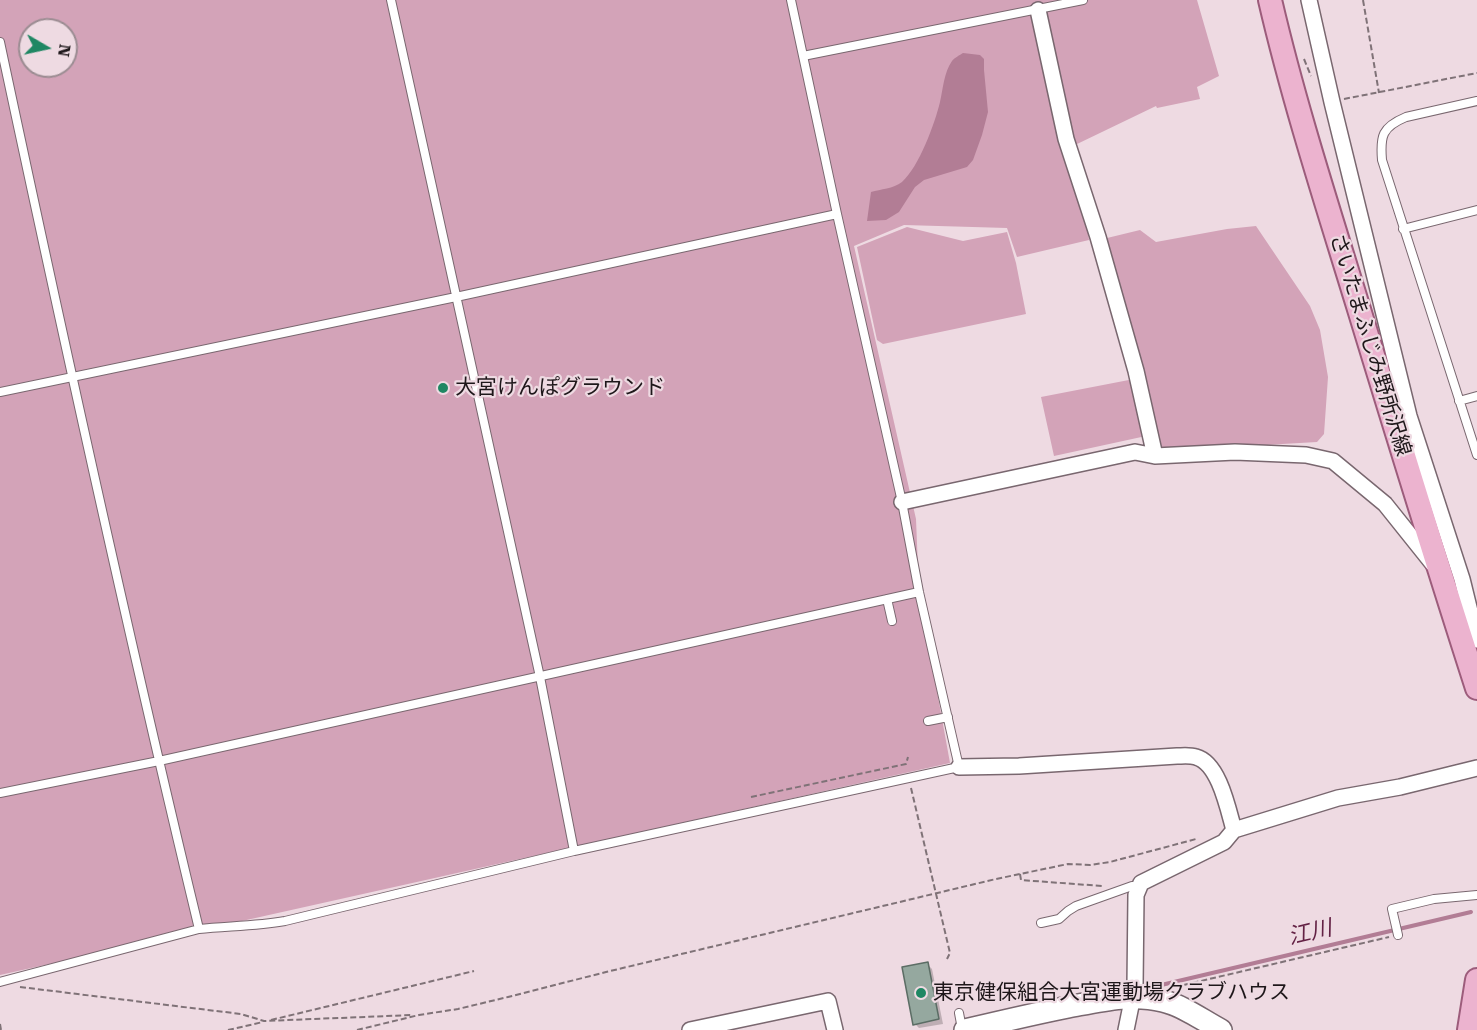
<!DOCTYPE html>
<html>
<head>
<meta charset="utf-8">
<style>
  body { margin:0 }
  #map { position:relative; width:1477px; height:1030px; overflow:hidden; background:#eedae2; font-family:"Roboto Serif",serif }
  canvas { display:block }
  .north { position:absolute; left:18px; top:18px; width:60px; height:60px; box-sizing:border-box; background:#eedae2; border:2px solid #9b8c92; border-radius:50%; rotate:99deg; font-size:16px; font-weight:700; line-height:24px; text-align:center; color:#1e171a }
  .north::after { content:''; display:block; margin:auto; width:21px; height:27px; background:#1f8763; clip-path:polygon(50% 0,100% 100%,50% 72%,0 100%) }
</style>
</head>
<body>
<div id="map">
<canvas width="1477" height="1030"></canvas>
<div class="north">N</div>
</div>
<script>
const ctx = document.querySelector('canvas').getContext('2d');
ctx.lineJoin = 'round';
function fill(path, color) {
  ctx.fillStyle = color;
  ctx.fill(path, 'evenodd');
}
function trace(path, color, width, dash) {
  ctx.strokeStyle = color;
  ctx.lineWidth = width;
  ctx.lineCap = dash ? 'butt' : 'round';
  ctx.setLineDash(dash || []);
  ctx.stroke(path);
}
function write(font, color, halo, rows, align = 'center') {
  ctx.font = font + ' "Roboto Serif","Noto Sans JP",serif';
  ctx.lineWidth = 4.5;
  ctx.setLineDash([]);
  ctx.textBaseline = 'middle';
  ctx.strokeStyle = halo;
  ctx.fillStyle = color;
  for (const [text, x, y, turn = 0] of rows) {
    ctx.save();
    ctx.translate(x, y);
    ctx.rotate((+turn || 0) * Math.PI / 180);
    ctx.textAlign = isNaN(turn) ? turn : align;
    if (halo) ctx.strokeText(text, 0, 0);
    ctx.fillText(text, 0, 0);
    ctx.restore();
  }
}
const green = new Path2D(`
  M0 0H1197L1219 76 1197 87 1200 99 1157 108 1156 106 1075 145 1089 240 1017 257 1007 228 904 225 854 246 916 519 919 592 950 763 0 975ZM30 30H66V66H30Z
  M1256 226 1310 306 1320 330 1328 377 1324 434 1317 442 1160 451 1103 239 1140 230 1156 242 1227 229Z
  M907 227 963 241 1007 232 1016 263 1026 314 883 344 877 340 857 247Z
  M1134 379 1146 436 1054 456 1041 397Z`);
const water = new Path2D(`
  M963 53 980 55 984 59V70L988 112 982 135 973 160 967 167 924 180 915 187 899 212 886 220 867 221 871 192C881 189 893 189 902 182 919 167 935 123 940 102 943 89 944 72 952 61 954 58 960 55 963 53Z`);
const shadow = new Path2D(`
  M927 964 932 969 943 1024 919 1028 915 1024Z`);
const stream = new Path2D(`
  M1157 986 1471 912`);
const building = new Path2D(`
  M928 962 939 1019 913 1025 902 967Z`);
const path = new Path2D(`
  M1363 0 1379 93
  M1304 59 1311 76
  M1344 99 1477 73
  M911 788 950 953 947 959
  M751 797 906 764 908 757
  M1020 874 1021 880 1102 886
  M20 987 241 1014 264 1021 413 1015
  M1175 987 1389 937
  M271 1020 474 971
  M0 1024 1 1030
  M228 1030 263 1022
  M357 1030 419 1015 458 1009 508 997 606 972 996 879 1068 864 1090 865 1110 862 1196 839`);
const lane = new Path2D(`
  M391 0 540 677 574 851
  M0 42C63 338 128 635 199 929
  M803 56 1083 0
  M1477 101 1406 117C1382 127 1380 136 1382 160L1477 455
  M1403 229 1477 210
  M0 392 456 297 837 214
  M1459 401 1477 396
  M887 599 892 621
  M928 721 948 717
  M0 793 159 761 919 592
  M1041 923 1059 919 1068 911 1076 906 1132 886 1138 887
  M1398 935 1392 909 1434 899 1477 895
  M0 982 199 929C228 926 257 926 285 921L574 851 959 767 919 592 902 502 837 214 791 0
  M959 1013 962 1029`);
const street = new Path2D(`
  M1309 0 1332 102 1409 416 1462 579 1477 640
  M1038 10 1066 139 1098 237 1136 371 1155 456
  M902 502 1135 452 1155 456 1235 452 1306 455 1333 461 1385 504 1433 564
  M959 767 1019 766 1177 756C1182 756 1190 755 1196 757 1219 763 1228 809 1234 830
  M690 1030 828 1001 835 1030
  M1126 1030 1135 986 1136 895 1141 883 1224 842 1234 830 1338 798 1400 787 1477 768`);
const secondary = new Path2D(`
  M965 1030C999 1022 1033 1014 1068 1007 1100 1001 1131 993 1163 1001 1184 1006 1202 1020 1221 1030`);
const primary = new Path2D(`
  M1270 0C1294 103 1327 205 1358 306 1397 434 1436 561 1477 688
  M1469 1030 1477 980`);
const markers = [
  [443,388,6,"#1f8763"],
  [921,993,6,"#1f8763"]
];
const streetNames = [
  ["さいたまふじみ野所沢線",1370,345,73]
];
const poiNames = [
  ["大宮けんぽグラウンド",455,388],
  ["東京健保組合大宮運動場クラブハウス",933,993]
];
const waterNames = [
  ["江川",1310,933,-13]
];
fill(green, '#d3a3b8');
fill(water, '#b27d95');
fill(shadow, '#0003');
trace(stream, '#b27d95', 4);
fill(building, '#95a89f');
trace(building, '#5c6d65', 1.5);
trace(lane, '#79676f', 10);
trace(street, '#79676f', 18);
trace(secondary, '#79676f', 24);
trace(primary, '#9c5c7b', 26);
trace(path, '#7f7277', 2, [6, 3]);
trace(lane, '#fff', 8);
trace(street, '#fff', 15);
trace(secondary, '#fff', 21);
trace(primary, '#ecb3cf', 22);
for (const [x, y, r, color] of markers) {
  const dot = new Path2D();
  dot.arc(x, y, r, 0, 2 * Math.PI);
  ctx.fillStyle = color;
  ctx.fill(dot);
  trace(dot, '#eedae2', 2);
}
write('21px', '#1e171a', '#eedae2', streetNames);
write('21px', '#1e171a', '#eedae2', poiNames, 'left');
write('italic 22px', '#632144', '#eedae2', waterNames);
</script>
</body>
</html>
